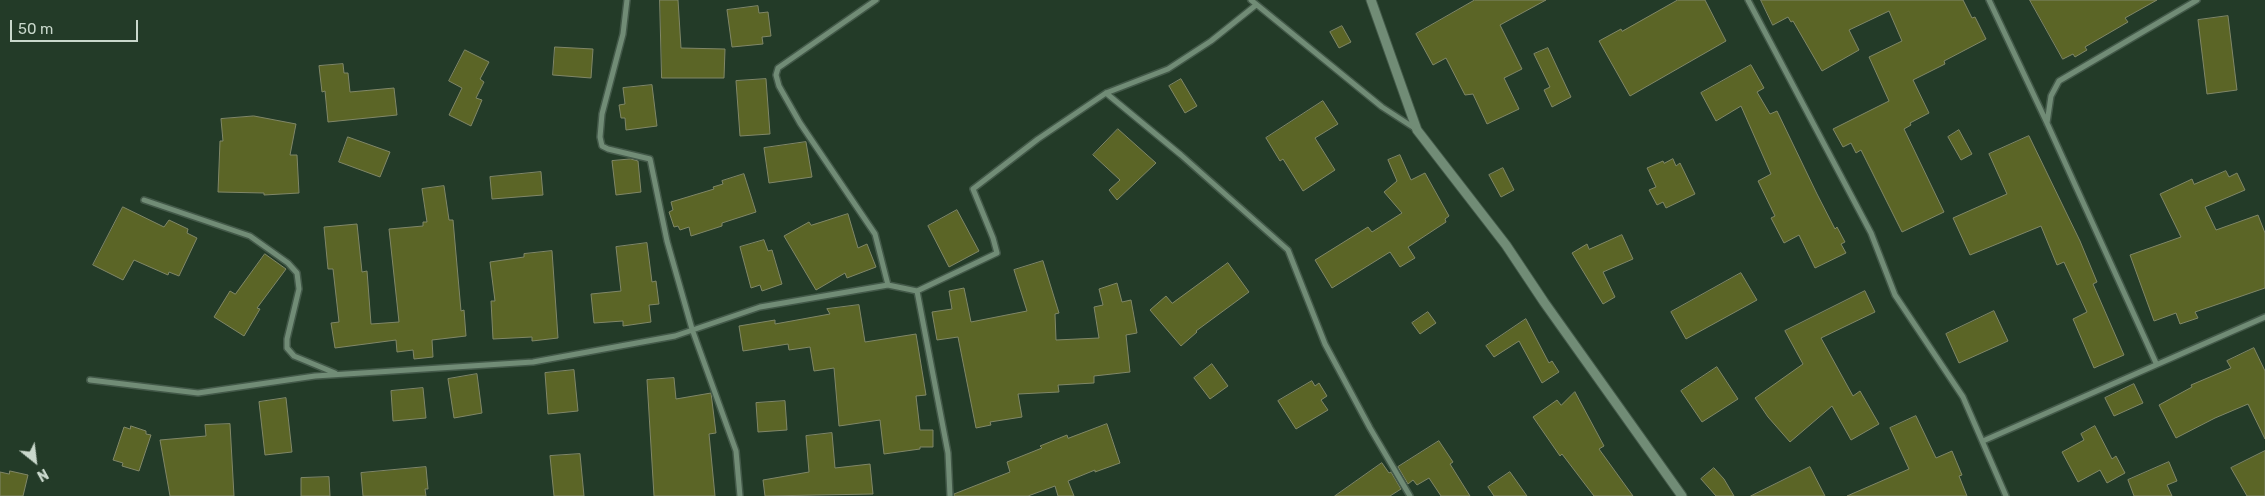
<!DOCTYPE html>
<html>
<head>
<meta charset="utf-8">
<style>
  body { margin:0 }
  #map { position:relative; width:2265px; height:496px; overflow:hidden; background:#233b28; font-family:Rubik,sans-serif }
  canvas { display:block }
  .north { position:absolute; left:10px; top:436px; width:50px; height:50px; -webkit-text-stroke:4px #233b28; paint-order:stroke; rotate:151deg; font-size:14px; font-weight:700; line-height:20px; text-align:center; color:#c9d8cc }
  .north::after { content:''; display:block; margin:auto; width:18px; height:22px; background:#c9d8cc; clip-path:polygon(50% 0,100% 100%,50% 72%,0 100%) }
  .scale { position:absolute; left:10px; top:20px; width:128px; height:22px; box-sizing:border-box; border:2px solid #c9d8cc; border-top:0; padding-left:6px; font-size:15px; line-height:18px; white-space:nowrap; color:#c9d8cc; -webkit-text-stroke:4px #233b28; paint-order:stroke }
</style>
</head>
<body>
<div id="map">
<canvas width="2265" height="496"></canvas>
<div class="north">N</div>
<div class="scale">50 m</div>
</div>
<script>
const ctx = document.querySelector('canvas').getContext('2d');
ctx.lineJoin = 'round';
function fill(path, color) {
  ctx.fillStyle = color;
  ctx.fill(path, 'evenodd');
}
function trace(path, color, width, dash) {
  ctx.strokeStyle = color;
  ctx.lineWidth = width;
  ctx.lineCap = dash ? 'butt' : 'round';
  ctx.setLineDash(dash || []);
  ctx.stroke(path);
}
const building = new Path2D(`
  M660 0H678L681 48 725 49 724 78H662Z
  M1475 0H1546L1500 25 1522 69 1504 78 1519 109 1487 124 1473 94 1465 95 1446 58 1433 65 1416 34Z
  M1678 0H1705L1726 41 1630 96 1599 41 1621 29 1622 31Z
  M1761 0H1963L1972 18 1975 17 1986 39 1944 61 1945 64 1913 80 1929 113 1910 123 1911 125 1904 129 1944 212 1902 232 1861 150 1856 153 1851 143 1843 147 1833 129 1889 101 1869 57 1902 41 1889 11 1849 30 1859 50 1822 71 1793 21 1791 22 1788 17 1773 25Z
  M2030 0H2157L2125 18 2128 22 2085 47 2087 50 2075 57 2073 54 2063 59Z
  M758 6 759 13 768 12 771 36 762 37 763 44 732 47 727 10Z
  M2228 16 2237 90 2207 94 2198 20Z
  M1342 26 1351 42 1339 48 1330 32Z
  M555 47 593 49 591 78 553 75Z
  M1548 48 1571 97 1552 107 1544 90 1550 87 1534 54Z
  M465 50 489 62 480 79 484 82 476 98 482 100 471 126 449 115 462 88 449 81Z
  M343 64 344 73H348L350 92 394 88 397 115 328 122 325 91 322 92 319 66Z
  M1751 65 1764 88 1757 92 1770 114 1777 111 1817 194 1835 229 1837 227 1845 242 1841 244 1846 253 1815 268 1799 235 1784 243 1771 218 1775 216 1758 181 1771 174 1741 106 1716 121 1701 93Z
  M766 79 770 134 740 136 736 81Z
  M1181 79 1197 106 1185 113 1169 86Z
  M652 85 657 126 626 130 625 118H621L619 105 625 104 623 88Z
  M1323 101 1338 124 1315 138 1335 170 1303 191 1283 159 1280 161 1266 138Z
  M254 116 296 124 290 155H297L299 193 264 195V193L218 192 220 141H223L221 119Z
  M1118 129 1156 163 1117 200 1109 190 1120 180 1093 155Z
  M1959 130 1972 154 1961 160 1948 137Z
  M2029 136 2080 241 2097 282 2093 284 2124 355 2094 368 2073 319 2087 312 2064 262 2057 265 2041 226 1970 255 1953 218 2007 194 1989 154Z
  M348 137 390 152 380 177 339 162Z
  M806 142 812 177 769 183 764 148Z
  M1400 155 1411 180 1425 173 1449 216 1445 219 1446 222 1408 247 1415 258 1400 267 1390 252 1332 288 1315 260 1368 227 1372 232 1402 213 1384 192 1397 181 1388 160Z
  M631 159 638 161 641 192 616 195 612 161Z
  M1673 159 1676 166 1680 163 1695 194 1666 208 1663 202 1657 205 1649 190 1656 187 1647 168 1663 161 1664 163Z
  M1503 168 1514 190 1501 197 1489 175Z
  M2226 171 2229 177 2237 173 2245 190 2205 207 2216 230 2258 215 2265 233V288L2195 312 2198 318 2180 324 2176 313 2154 321 2130 255 2181 237 2160 194 2192 179 2194 184Z
  M541 172 543 195 492 199 490 177Z
  M744 174 756 212 722 223V226L691 236 689 227 680 230 678 226 674 227 669 212 673 210 671 202 714 189 713 187 723 184 722 181Z
  M444 186 449 220H453L461 311 464 310 466 336 432 340 433 357 414 359 413 350 397 352 396 340 335 348 331 323 339 322 333 269H328L324 227 357 224 362 272 367 271 371 324 399 322 389 229 423 226V222H427L422 189Z
  M123 207 164 227 169 220 188 229 187 233 197 238 179 276 169 272 168 275 134 260 123 280 93 265Z
  M957 210 979 251 949 267 928 226Z
  M848 214 858 248 867 244 876 267 847 278 845 273 816 290 784 236 809 222 811 225Z
  M1622 235 1633 259 1603 272 1615 297 1603 304 1572 253 1587 244 1589 249Z
  M764 240 768 251 772 250 782 284 762 291 760 285 751 288 740 247Z
  M647 243 652 282 656 281 659 304 649 305 651 322 623 326V321L594 323 591 294 621 291 616 247Z
  M552 251 558 338 532 341V337L493 339 491 301H495L490 262 524 257V254Z
  M265 254 286 269 257 308 260 309 244 336 214 317 230 291 235 294Z
  M1043 261 1059 313 1055 314 1056 340 1099 338 1094 307 1103 305 1099 289 1117 283 1122 302 1131 300 1137 333 1126 335 1130 372 1094 376V383L1058 385 1059 392 1018 394 1022 417 990 422 991 425 976 428 958 337 937 340 932 312 952 309 949 291 964 288 971 322 1027 311 1014 270Z
  M1228 263 1249 292 1196 331 1197 332 1181 346 1150 310 1166 296 1172 303Z
  M1741 273 1757 300 1686 339 1671 312Z
  M1865 291 1875 312 1821 338 1853 396 1860 391 1879 424 1851 440 1832 406 1790 442 1768 417 1755 398 1803 364 1785 331Z
  M859 305 865 342 916 334 926 395 916 396 920 430H933V447H920V449L884 454 880 420 839 426 834 368 814 371 810 347 789 350 788 344 743 351 739 326 775 320V324L830 314 827 309Z
  M1994 311 2008 341 1959 363 1946 334Z
  M1428 312 1436 323 1420 334 1412 323Z
  M1526 319 1549 363 1552 361 1559 372 1542 383 1519 341 1494 357 1486 346Z
  M2254 348 2265 371V439L2248 404 2215 418 2176 438 2159 405 2192 387 2191 385 2231 368 2227 361Z
  M1212 364 1228 386 1210 399 1194 378Z
  M1717 367 1738 399 1702 422 1681 391Z
  M574 370 578 411 548 414 545 373Z
  M477 374 482 413 454 418 448 379Z
  M674 378 676 399 711 393 716 433 709 434 715 496H654L647 380Z
  M1312 381 1315 386 1319 383 1327 396 1321 400 1328 410 1296 429 1278 401Z
  M2134 384 2143 403 2114 416 2105 398Z
  M423 388 426 418 393 421 391 391Z
  M1575 392 1604 446 1599 449 1633 496H1594L1562 454 1560 456 1533 417 1557 400 1561 405Z
  M286 398 292 452 265 455 259 402Z
  M785 401 787 430 758 432 756 403Z
  M1916 416 1936 458 1952 451 1962 475 1959 476 1967 496H1847L1909 469 1890 428Z
  M230 424 234 496H170L160 440 206 436 205 425Z
  M1107 424 1120 463 1095 472V470L1068 481 1074 496H1058L1055 486 1028 496H954V494L1010 472 1007 462 1042 448 1040 446 1067 435 1068 438Z
  M131 426 146 431V434L151 435 139 471 122 466 123 463 113 460 124 427 130 429Z
  M2095 426 2112 459 2116 456 2125 473 2107 483 2100 470 2078 482 2062 452 2084 440 2081 434Z
  M832 433 835 468 870 464 873 494 765 496 763 480 809 472 806 436Z
  M1439 441 1453 462 1450 464 1470 496H1441L1429 478 1417 485 1413 480 1408 484 1398 467Z
  M2265 451V496H2247L2231 468Z
  M580 454 584 496H554L550 456Z
  M2169 462 2177 481 2167 485 2172 496H2134L2128 480Z
  M1382 463 1389 473 1391 472 1401 489 1390 496H1335Z
  M426 467 428 489H425L426 496H363L361 473Z
  M1810 467 1825 496H1751Z
  M1714 468 1724 479 1734 496H1716L1701 479Z
  M10 471 28 475 23 496H0V472L9 474Z
  M1510 472 1527 496H1494L1488 487Z
  M329 477 330 496H301V478Z`);
const minor = new Path2D(`
  M627 0 623 34 602 114 600 137 602 146 608 149 650 159 667 241 692 329 736 451 740 496
  M876 0 778 68 776 75 779 86 800 123 875 234 888 285
  M1251 0 1382 107 1416 129
  M1748 0 1871 233 1895 295 1963 397 2006 496
  M1989 0 2047 123 2156 363
  M1106 93 1181 155 1288 250 1325 344 1370 428 1410 496
  M2047 123 2051 96 2059 81 2197 0
  M144 200 250 236 288 263 297 273 299 289 287 339V348L294 356 335 373
  M917 291 948 453 950 496
  M90 380 198 393 315 376 533 362 675 336 760 307 888 285 917 291 997 253 993 238 973 189 1038 139 1106 93 1168 69 1211 41 1256 5
  M1983 441 2265 317`);
const tertiary = new Path2D(`
  M1371 0 1417 130 1506 245 1544 302 1682 496`);
fill(building, '#5b6526');
trace(building, '#808768', 1);
trace(minor, '#435949', 8);
trace(tertiary, '#435949', 11);
trace(minor, '#718c76', 5);
trace(tertiary, '#718c76', 9);
</script>
</body>
</html>
